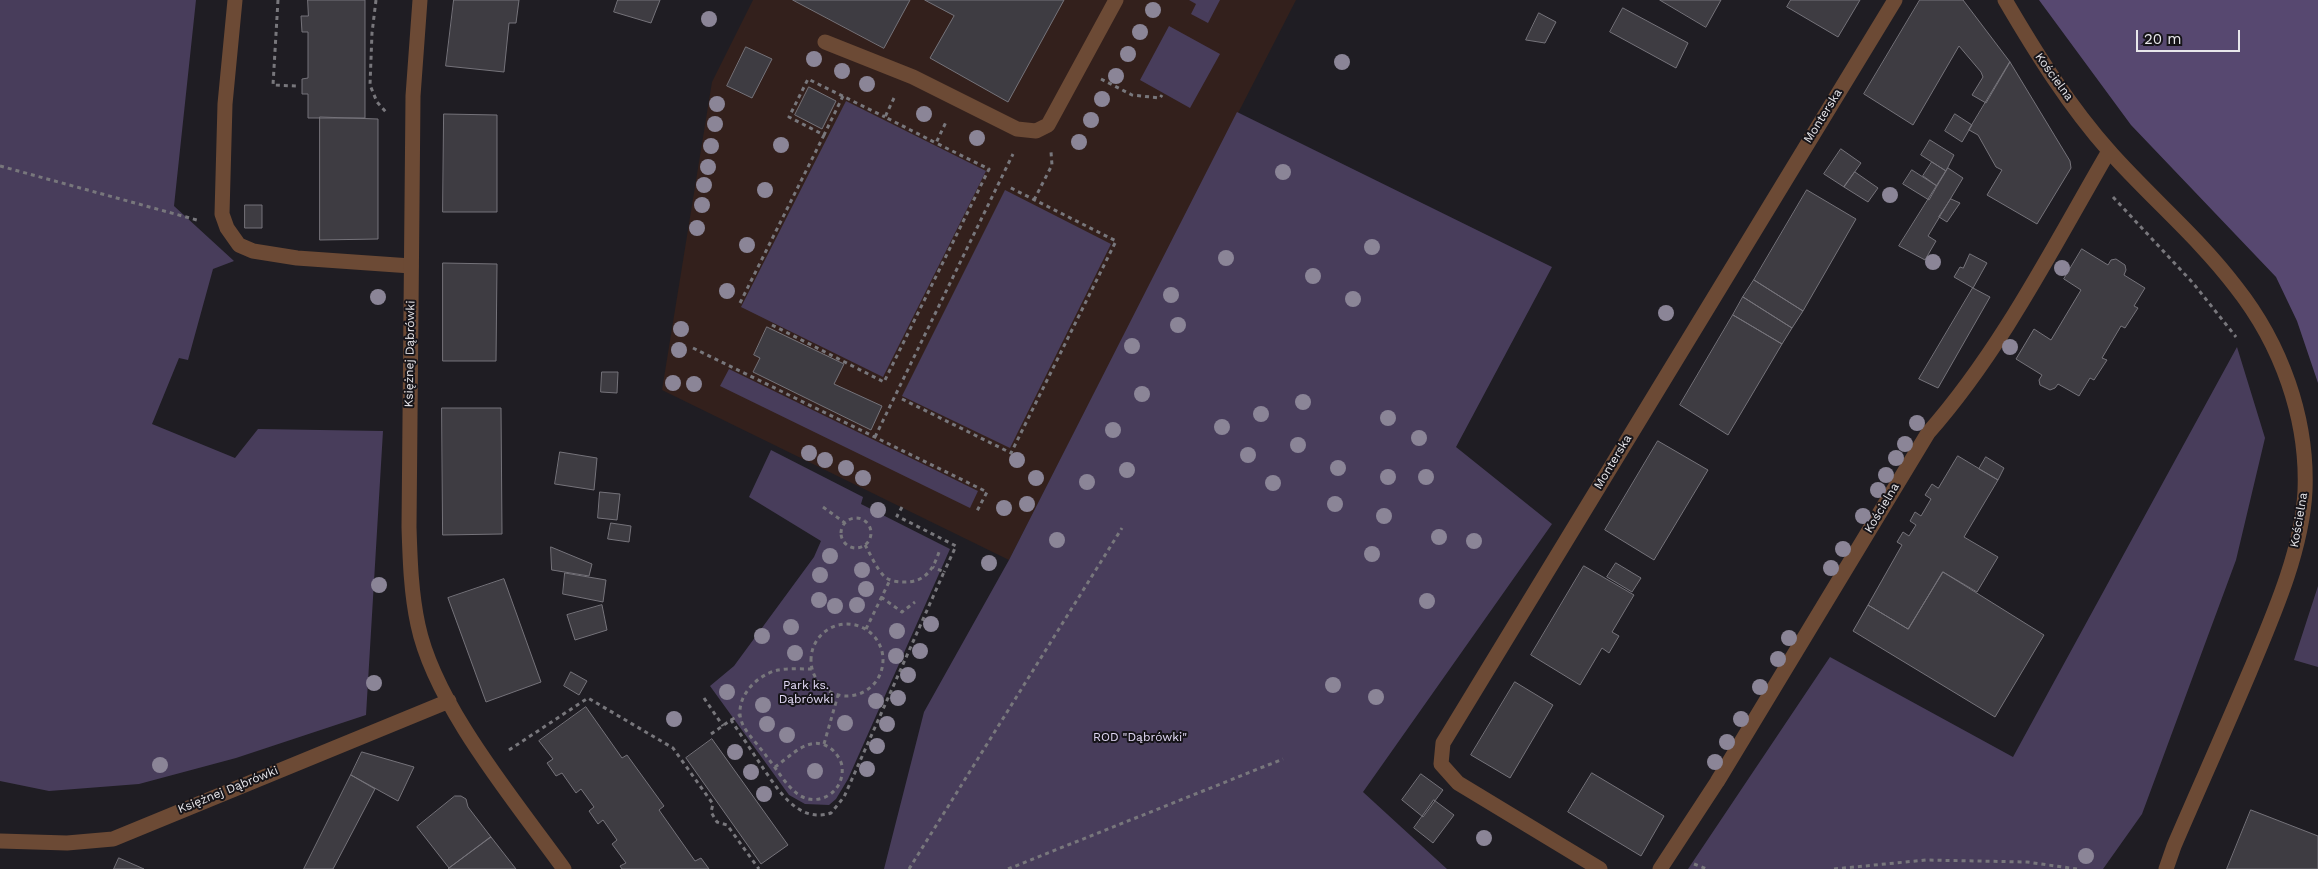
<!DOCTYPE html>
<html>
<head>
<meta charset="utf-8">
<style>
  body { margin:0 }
  #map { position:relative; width:2318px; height:869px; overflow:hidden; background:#1f1d23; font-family:"Work Sans",sans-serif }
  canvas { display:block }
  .scale { position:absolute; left:2136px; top:30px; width:104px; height:22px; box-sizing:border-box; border:2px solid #e8e7eb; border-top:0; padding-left:6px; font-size:15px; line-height:18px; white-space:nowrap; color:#e8e7eb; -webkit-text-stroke:4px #161419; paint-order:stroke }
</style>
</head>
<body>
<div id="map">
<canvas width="2318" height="869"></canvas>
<div class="scale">20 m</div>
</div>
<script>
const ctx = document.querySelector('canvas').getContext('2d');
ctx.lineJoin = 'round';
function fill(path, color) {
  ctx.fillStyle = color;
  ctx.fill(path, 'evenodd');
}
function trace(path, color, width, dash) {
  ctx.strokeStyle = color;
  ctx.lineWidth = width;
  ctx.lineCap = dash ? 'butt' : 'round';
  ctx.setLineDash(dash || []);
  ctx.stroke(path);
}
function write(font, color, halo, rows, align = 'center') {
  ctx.font = font + ' "Work Sans",sans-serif';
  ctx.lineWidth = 4;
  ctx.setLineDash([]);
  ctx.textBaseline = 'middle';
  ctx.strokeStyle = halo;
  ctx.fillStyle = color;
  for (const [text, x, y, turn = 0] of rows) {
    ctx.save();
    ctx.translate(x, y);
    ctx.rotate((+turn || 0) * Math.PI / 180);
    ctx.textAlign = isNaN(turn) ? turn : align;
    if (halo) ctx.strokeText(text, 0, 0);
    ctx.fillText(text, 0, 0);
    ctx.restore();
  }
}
const education = new Path2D(`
  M753 0H1296L1009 560 662 390 712 82Z`);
const green = new Path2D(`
  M0 0H196L174 206 234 261 213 269 188 360 179 358 152 424 235 458 258 429 383 431 366 715 236 758 139 784 49 791 0 781Z
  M1189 0H1220L1208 23 1191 14 1196 4Z
  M1169 26 1220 54 1190 108 1140 80Z
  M846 101 986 171 883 377 741 307Z
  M1237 112 1552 267 1456 447 1552 524 1363 792 1447 869H884L924 712 1009 560Z
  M1005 190 1111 244 1010 448 902 396Z
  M2237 347 2265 438 2236 560 2142 814 2103 869H1688L1830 657 2013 757Z
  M729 369 978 491 970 508 720 386Z
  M771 450 863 497 861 504 950 549 848 779 836 799 829 805 805 804 789 795 710 686 734 666 814 557 821 541 749 497Z
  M2318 586V667L2294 660Z`);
const forest = new Path2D(`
  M2039 0H2318V383L2297 321 2276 277 2131 125Z`);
const building = new Path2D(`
  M308 0H365V118H308V94H302V79L308 78V32H302L301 16H308Z
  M454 0H519L516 23H509L504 72 446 66Z
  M618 0H660L651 23 614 12Z
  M793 0H910L884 48Z
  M925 0H1064L1008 102 930 58 954 16Z
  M1660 0H1721L1706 27Z
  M1791 0H1860L1838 37 1787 7Z
  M1920 0H1963L2010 62 1986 103 1972 95 1983 77 1981 72 1959 46 1913 125 1864 94Z
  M1623 8 1688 43 1676 68 1610 32Z
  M1539 13 1556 22 1545 43 1526 40Z
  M746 47 772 59 752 98 727 86Z
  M2010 62 2070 161 2071 168 2037 224 1987 195 2002 170 1996 167 1978 135 1969 130Z
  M809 87 836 101 822 129 795 115Z
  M444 114 497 115V212H443Z
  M1955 114 1972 125 1962 142 1945 131Z
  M320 117 378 119V239L320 240Z
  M1930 140 1954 155 1946 171 1921 155Z
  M1841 149 1861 163 1844 187 1824 174Z
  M1932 162 1946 171 1937 186 1923 176Z
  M1948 168 1963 178 1928 236 1936 241 1925 260 1899 246Z
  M1912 170 1937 186 1929 200 1903 184Z
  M1855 172 1878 188 1868 202 1844 187Z
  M1807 190 1856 219 1803 311 1754 280Z
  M1951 199 1960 203 1947 222 1939 217Z
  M245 205H262V228H245Z
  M2082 249 2108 265 2111 260 2116 259 2125 265 2126 270 2124 275 2145 288 2134 306 2138 308 2125 328 2121 326 2102 358 2107 360 2094 380 2090 378 2079 396 2058 384 2055 388 2050 390 2040 385 2039 380 2042 375 2016 359 2034 329 2051 340 2081 290 2064 279Z
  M1970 254 1987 263 1973 288 1954 277 1960 267 1963 268Z
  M443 263 497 264 496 361H443Z
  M1754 280 1803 311 1792 328 1743 297Z
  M1973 288 1990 297 1938 388 1919 379Z
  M1743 297 1792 328 1782 344 1733 315Z
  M1733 315 1782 344 1728 435 1680 405Z
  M767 327 844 364 834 384 882 406 871 430 753 372 760 358 754 355Z
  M602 372H618L617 393 601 392Z
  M442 408H501L502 534 443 535Z
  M1658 441 1708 470 1654 560 1605 530Z
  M560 452 597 458 594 490 555 484Z
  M1958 456 1998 480 1964 537 1998 557 1977 592 1943 572 1908 629 1868 605 1902 545 1897 542 1903 532 1909 536 1916 525 1910 521 1915 512 1921 516 1931 499 1925 495 1932 484 1938 488Z
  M1986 457 2004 468 1998 480 1979 469Z
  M600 492 620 494 617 520 598 518Z
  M611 523 631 526 629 542 608 539Z
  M551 547 592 564 589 576 552 570Z
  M1616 563 1641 578 1632 592 1607 577Z
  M1584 566 1634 595 1612 632 1619 636 1609 653 1602 648 1580 685 1531 655Z
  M1943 572 2044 635 1995 717 1853 631 1868 605 1908 629Z
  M565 573 606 580 603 602 563 594Z
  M504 579 541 682 486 702 448 598Z
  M602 605 607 630 575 640 567 615Z
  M571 672 587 681 579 695 564 686Z
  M1515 682 1553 705 1510 778 1471 755Z
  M586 707 622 758 627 755 664 806 659 810 695 861 701 858 709 869H622L620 866 626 863 612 844 617 840 603 820 598 824 589 811 594 807 581 789 576 793 562 773 556 776 547 763 553 759 539 741Z
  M712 739 788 845 761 864 686 758Z
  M362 752 414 767 398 801 351 775Z
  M1592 773 1664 816 1641 856 1568 812Z
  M1421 774 1443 790 1423 817 1402 800Z
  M351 775 375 789 333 869H304Z
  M455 796H461L466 799 468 807 491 837 449 868 417 827Z
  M1434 800 1454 815 1433 843 1414 828Z
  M2251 810 2318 836V869H2227Z
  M491 837 516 869H448L449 868Z
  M119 858 144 869H114Z`);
const path = new Path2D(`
  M278 0 273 85 296 86
  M376 0 372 33 370 85 377 102 386 112
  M1101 79 1132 95 1160 98 1162 95
  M843 96 824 135 789 117 808 79 885 117
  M894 98 885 117 936 143 946 122
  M0 166 197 220
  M2113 197 2193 283 2236 337
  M1034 200 1052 165 1051 152
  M740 303 824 135
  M772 325 884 382 989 169 936 143
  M693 348 987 492 977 511
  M902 399 1011 453 1116 241 1009 187
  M875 437 1013 154
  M823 507 845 523
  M902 507 897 516 956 546 944 572
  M841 533a15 15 0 1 1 30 0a15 15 0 1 1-30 0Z
  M865 545C871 555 876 568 884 576 889 581 897 582 903 582 926 583 934 568 940 549
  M881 597 902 612 915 602
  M811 660a36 36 0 1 1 72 0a36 36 0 1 1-72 0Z
  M866 629 890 580
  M704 698 723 726
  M731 720 740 715
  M711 734 731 720C741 735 751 750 761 765 777 788 797 824 831 813L844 797 944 572 933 567
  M824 744 838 695
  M509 750 588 698 673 748 713 804 711 812 717 822 727 825 759 869
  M775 767C792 755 810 734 830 748 835 751 842 761 842 767 845 791 819 808 799 795 786 786 777 769 767 757 760 747 750 737 744 727 730 702 755 675 778 670 788 668 801 669 812 669
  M1694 864 1707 869
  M909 869 1122 528
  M1008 869 1283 759
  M1834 869 1926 860 2027 862 2077 869`);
const service = new Path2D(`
  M235 0 225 104 222 214 227 228 239 245 253 251 297 258 411 266`);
const pedestrian = new Path2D(`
  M825 42 913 77 1017 129 1036 131 1048 125 1116 0`);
const minor = new Path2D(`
  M420 0 413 96 409 527C410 559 411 593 418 625 435 706 516 802 564 869
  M0 841 67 843 113 839 449 701
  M1600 869 1458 783 1441 764 1443 743 1895 0
  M1660 869 1717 782 1928 433C2002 349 2053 247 2109 151`);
const tertiary = new Path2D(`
  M2005 0C2036 53 2069 106 2110 152 2151 198 2199 238 2236 287 2281 344 2308 418 2305 491 2302 551 2273 616 2250 671 2225 730 2199 788 2174 846L2166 869`);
const trees = [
  [1153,10],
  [709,19],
  [1140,32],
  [1128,54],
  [814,59],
  [1342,62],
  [842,71],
  [1116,76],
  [867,84],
  [1102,99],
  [717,104],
  [924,114],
  [1091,120],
  [715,124],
  [977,138],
  [1079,142],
  [781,145],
  [711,146],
  [708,167],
  [1283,172],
  [704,185],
  [765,190],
  [1890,195],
  [702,205],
  [697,228],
  [747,245],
  [1372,247],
  [1226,258],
  [1933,262],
  [2062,268],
  [1313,276],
  [727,291],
  [1171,295],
  [378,297],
  [1353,299],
  [1666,313],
  [1178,325],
  [681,329],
  [1132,346],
  [2010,347],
  [679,350],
  [673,383],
  [694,384],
  [1142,394],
  [1303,402],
  [1261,414],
  [1388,418],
  [1917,423],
  [1222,427],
  [1113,430],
  [1419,438],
  [1905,444],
  [1298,445],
  [809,453],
  [1248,455],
  [1896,458],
  [825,460],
  [1017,460],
  [846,468],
  [1338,468],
  [1127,470],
  [1886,475],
  [1388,477],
  [1426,477],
  [863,478],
  [1036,478],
  [1087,482],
  [1273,483],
  [1878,490],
  [1027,504],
  [1335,504],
  [1004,508],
  [878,510],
  [1384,516],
  [1863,516],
  [1439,537],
  [1057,540],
  [1474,541],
  [1843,549],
  [1372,554],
  [830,556],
  [989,563],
  [1831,568],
  [862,570],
  [820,575],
  [379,585],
  [866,589],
  [819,600],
  [1427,601],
  [857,605],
  [835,606],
  [931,624],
  [791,627],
  [897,631],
  [762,636],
  [1789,638],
  [920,651],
  [795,653],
  [896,656],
  [1778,659],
  [908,675],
  [374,683],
  [1333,685],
  [1760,687],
  [727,692],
  [1376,697],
  [898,698],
  [876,701],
  [763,705],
  [674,719],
  [1741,719],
  [845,723],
  [767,724],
  [887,724],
  [787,735],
  [1727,742],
  [877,746],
  [735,752],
  [1715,762],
  [160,765],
  [867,769],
  [815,771],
  [751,772],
  [764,794],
  [1484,838],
  [2086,856]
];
const streetNames = [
  ["Kościelna",2054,77,54],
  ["Monterska",1823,116,-58],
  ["Księżnej Dąbrówki",410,354,-89],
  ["Monterska",1613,462,-59],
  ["Kościelna",1882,508,-59],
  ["Kościelna",2299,520,-80],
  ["Księżnej Dąbrówki",228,790,-22]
];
const parkNames = [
  ["Park ks.",806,685],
  ["Dąbrówki",806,699],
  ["ROD \"Dąbrówki\"",1140,737]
];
fill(education, '#33201c');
fill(green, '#483d5b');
fill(forest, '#574870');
fill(building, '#3e3c42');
trace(building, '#75737a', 1);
trace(path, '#78777c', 3, [4, 4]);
trace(service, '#6c4a35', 15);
trace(pedestrian, '#6c4a35', 15);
trace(minor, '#6c4a35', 15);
trace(tertiary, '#6c4a35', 15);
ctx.fillStyle = '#8b8597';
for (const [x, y] of trees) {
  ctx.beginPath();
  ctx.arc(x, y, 8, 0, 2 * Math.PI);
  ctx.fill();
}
write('12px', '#e8e7eb', '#161419', streetNames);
write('12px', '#e3daf6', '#161419', parkNames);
</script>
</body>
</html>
